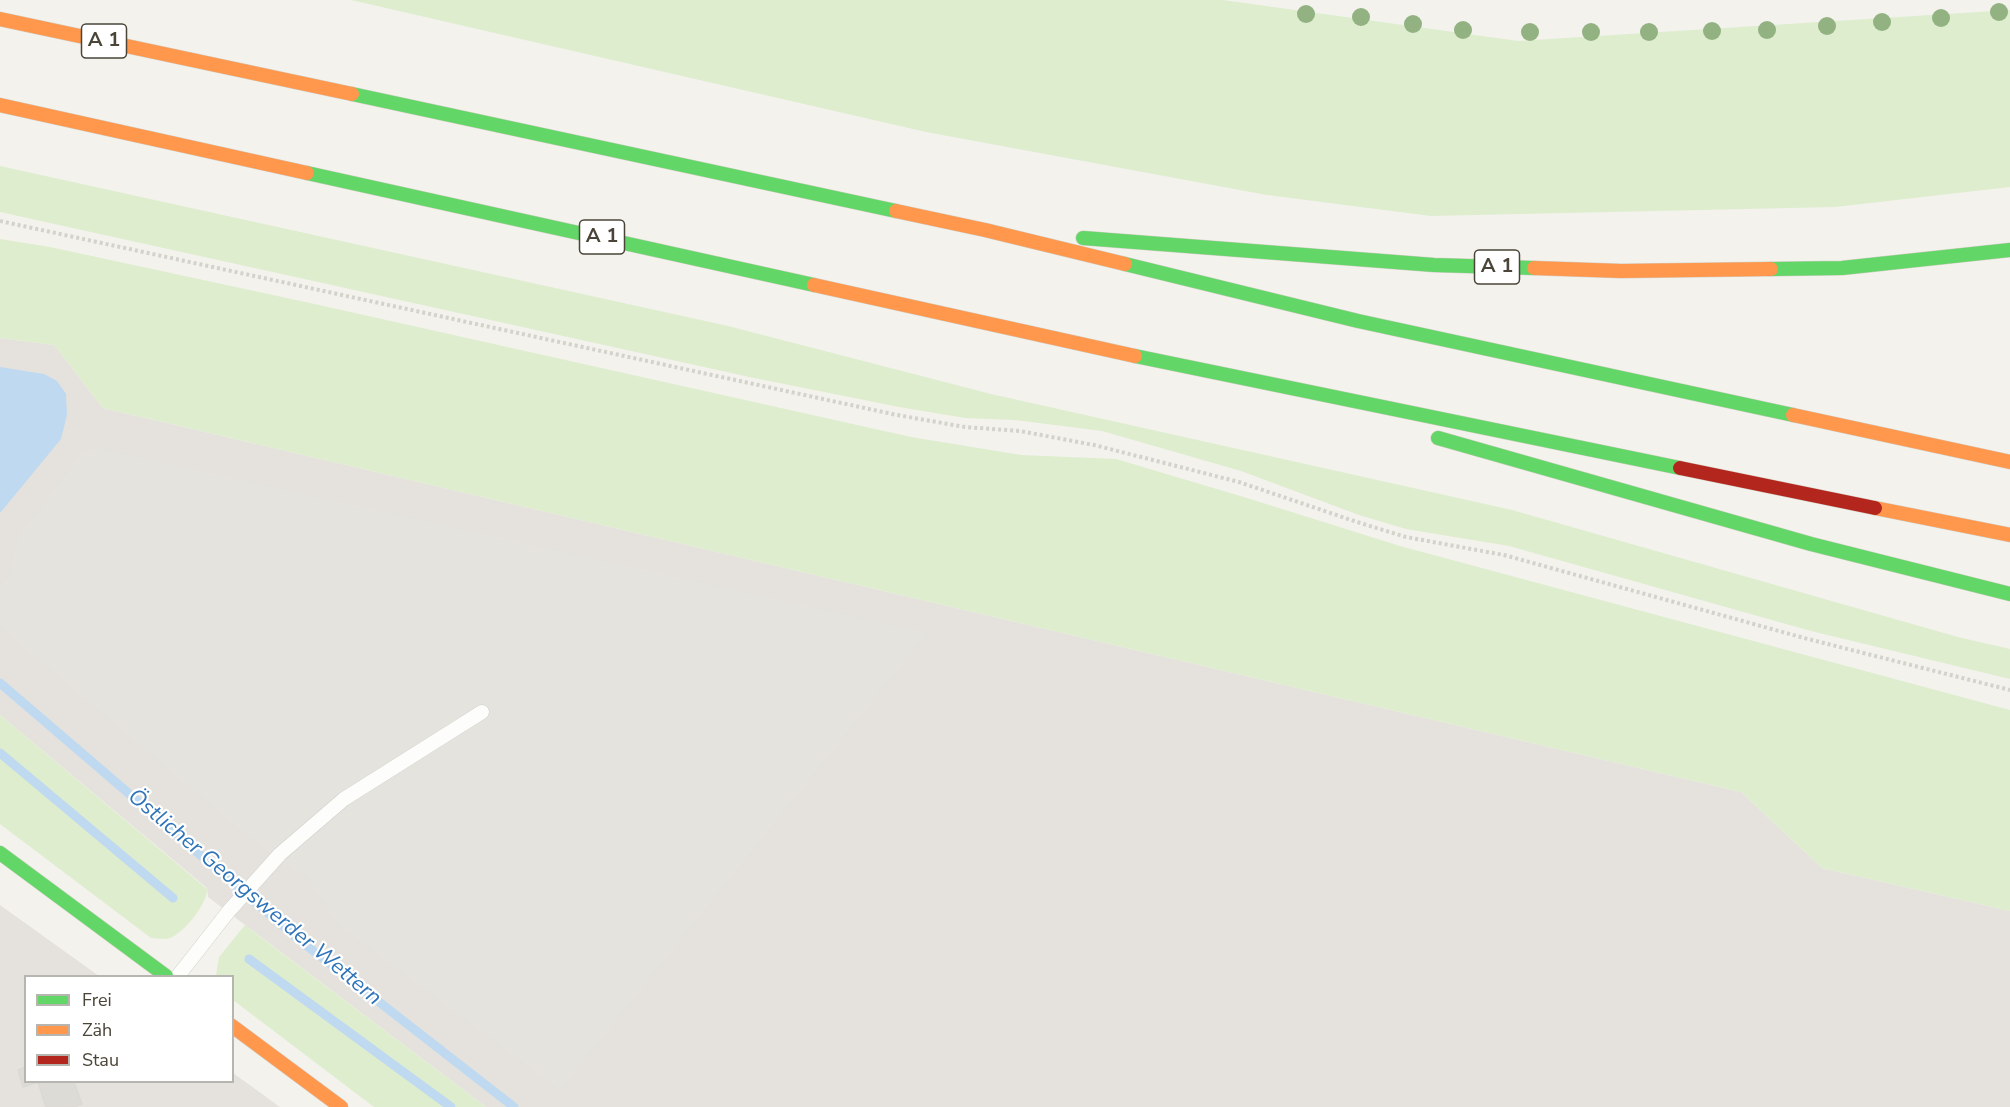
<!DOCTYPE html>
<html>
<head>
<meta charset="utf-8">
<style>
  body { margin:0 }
  #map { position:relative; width:2010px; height:1107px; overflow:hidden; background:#f3f2ed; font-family:"Nunito Sans",sans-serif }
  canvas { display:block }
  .legend { position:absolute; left:24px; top:975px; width:210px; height:108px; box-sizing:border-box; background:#fff; border:2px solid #b7b5af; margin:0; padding:8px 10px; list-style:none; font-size:18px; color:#4a4538 }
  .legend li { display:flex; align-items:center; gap:12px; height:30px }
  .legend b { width:30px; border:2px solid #b7b5af }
</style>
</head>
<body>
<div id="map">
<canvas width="2010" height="1107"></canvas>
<ul class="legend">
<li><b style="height:8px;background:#63d668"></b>Frei</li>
<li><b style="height:8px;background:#ff974d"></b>Zäh</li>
<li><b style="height:8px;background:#b3261e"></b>Stau</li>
</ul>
</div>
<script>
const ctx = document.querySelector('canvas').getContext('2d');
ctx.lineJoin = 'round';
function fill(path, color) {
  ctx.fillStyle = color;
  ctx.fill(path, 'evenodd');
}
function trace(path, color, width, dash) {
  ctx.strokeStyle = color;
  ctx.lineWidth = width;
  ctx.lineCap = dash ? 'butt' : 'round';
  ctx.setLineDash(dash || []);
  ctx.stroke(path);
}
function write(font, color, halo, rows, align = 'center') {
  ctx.font = font + ' "Nunito Sans",sans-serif';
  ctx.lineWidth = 4.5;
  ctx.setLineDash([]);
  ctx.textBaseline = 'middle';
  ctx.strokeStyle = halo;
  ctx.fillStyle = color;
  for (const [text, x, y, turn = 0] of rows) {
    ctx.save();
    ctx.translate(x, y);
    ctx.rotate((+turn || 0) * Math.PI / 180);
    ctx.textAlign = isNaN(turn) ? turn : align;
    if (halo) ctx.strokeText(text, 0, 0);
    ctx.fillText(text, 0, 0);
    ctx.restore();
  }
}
const industrial = new Path2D(`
  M0 338 54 345 103 408 1741 792 1822 868 2010 911V1107H486L208 897 207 888 0 715Z
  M0 905 99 976H26V1082H232L233 1073 280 1107H0Z`);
const green = new Path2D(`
  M351 0H1223L1518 41 2010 10V187L1835 207 1431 216 1267 195 926 132Z
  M0 166 728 326 991 394 1512 510 1958 637 2010 649V679L1811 631 1509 546 1406 529 1359 515 1241 471 1102 431 1015 420 965 418 899 407 754 378 0 212Z
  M0 239 50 247 310 303 911 437 1021 455 1116 459 1247 498 1400 546 2010 710V911L1822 868 1741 792 103 408 54 345 0 338Z
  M0 715 207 889C208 903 184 933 170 938 164 940 157 938 151 938L0 824Z
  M245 925 259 936 486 1107H374L233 1000 232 976H216L219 957Z`);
const parking = new Path2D(`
  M96 448 927 633 560 1090 337 924 308 878 250 838 0 627V588L10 574 17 539 82 453Z`);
const water = new Path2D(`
  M0 367 44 374 57 381 66 394 67 415 61 439 0 513Z`);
const stream = new Path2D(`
  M0 683 302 942 514 1107
  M0 753 173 898
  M249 959 451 1107`);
const building = new Path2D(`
  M26 1067V1082H74L82 1104 74 1107H46L38 1082 23 1087 18 1070Z`);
const path = new Path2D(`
  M0 221 897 415 965 427 1020 431 1094 445 1239 482 1357 522 1406 537 1504 555 1804 638 2010 690`);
const lane = new Path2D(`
  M178 976 228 912 280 854 344 799 482 712`);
const fast = new Path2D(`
  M352 94 896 211
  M307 173 814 285
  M1083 238 1434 265 1534 268
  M1125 264 1358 321 1793 415
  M1771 269 1842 268 2010 250
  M1135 356 1680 468
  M1438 438 1811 544 2010 594
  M0 853 166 976`);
const slow = new Path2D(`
  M0 19 352 94
  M0 105 307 173
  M896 211 985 230 1125 264
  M1534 268 1621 271 1771 269
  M814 285 1135 356
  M1793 415 2010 462
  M1875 508 2010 535
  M232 1026 341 1107`);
const jam = new Path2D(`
  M1680 468 1875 508`);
const trees = [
  [1999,12],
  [1306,14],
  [1361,17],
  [1941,18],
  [1882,22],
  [1413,24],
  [1827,26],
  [1463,30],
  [1767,30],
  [1712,31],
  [1530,32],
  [1591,32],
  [1649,32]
];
const shields = [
  [104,41,45],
  [602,237,45],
  [1497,267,45]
];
const shieldNames = [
  ["A 1",104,41],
  ["A 1",602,237],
  ["A 1",1497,267]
];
const waterNames = [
  ["Östlicher Georgswerder Wettern",254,898,40]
];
fill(industrial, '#e5e2dd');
fill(green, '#deedce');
fill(parking, '#e5e3de');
fill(water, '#bed9f0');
trace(stream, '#bed9f0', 9);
fill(building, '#dddbd5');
trace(building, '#dbd9d3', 1.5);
trace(lane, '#d1d0cb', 15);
trace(fast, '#d2cfc4', 15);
trace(slow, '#d2cfc4', 15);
trace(jam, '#d2cfc4', 15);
trace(path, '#d3d2cb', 4, [3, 3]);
trace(lane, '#fdfdfc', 14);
trace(fast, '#63d668', 14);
trace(slow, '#ff974d', 14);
trace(jam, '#b3261e', 14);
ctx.fillStyle = '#92b282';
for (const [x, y] of trees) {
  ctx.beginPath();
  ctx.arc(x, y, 9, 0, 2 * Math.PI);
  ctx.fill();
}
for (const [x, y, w] of shields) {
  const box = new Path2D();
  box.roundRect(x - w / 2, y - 17, w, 34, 4.5);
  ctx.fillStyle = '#fff';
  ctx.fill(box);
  trace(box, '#4a4538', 1.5);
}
write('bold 20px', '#4a4538', null, shieldNames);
write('italic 22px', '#2f74b8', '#fff', waterNames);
</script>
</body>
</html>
